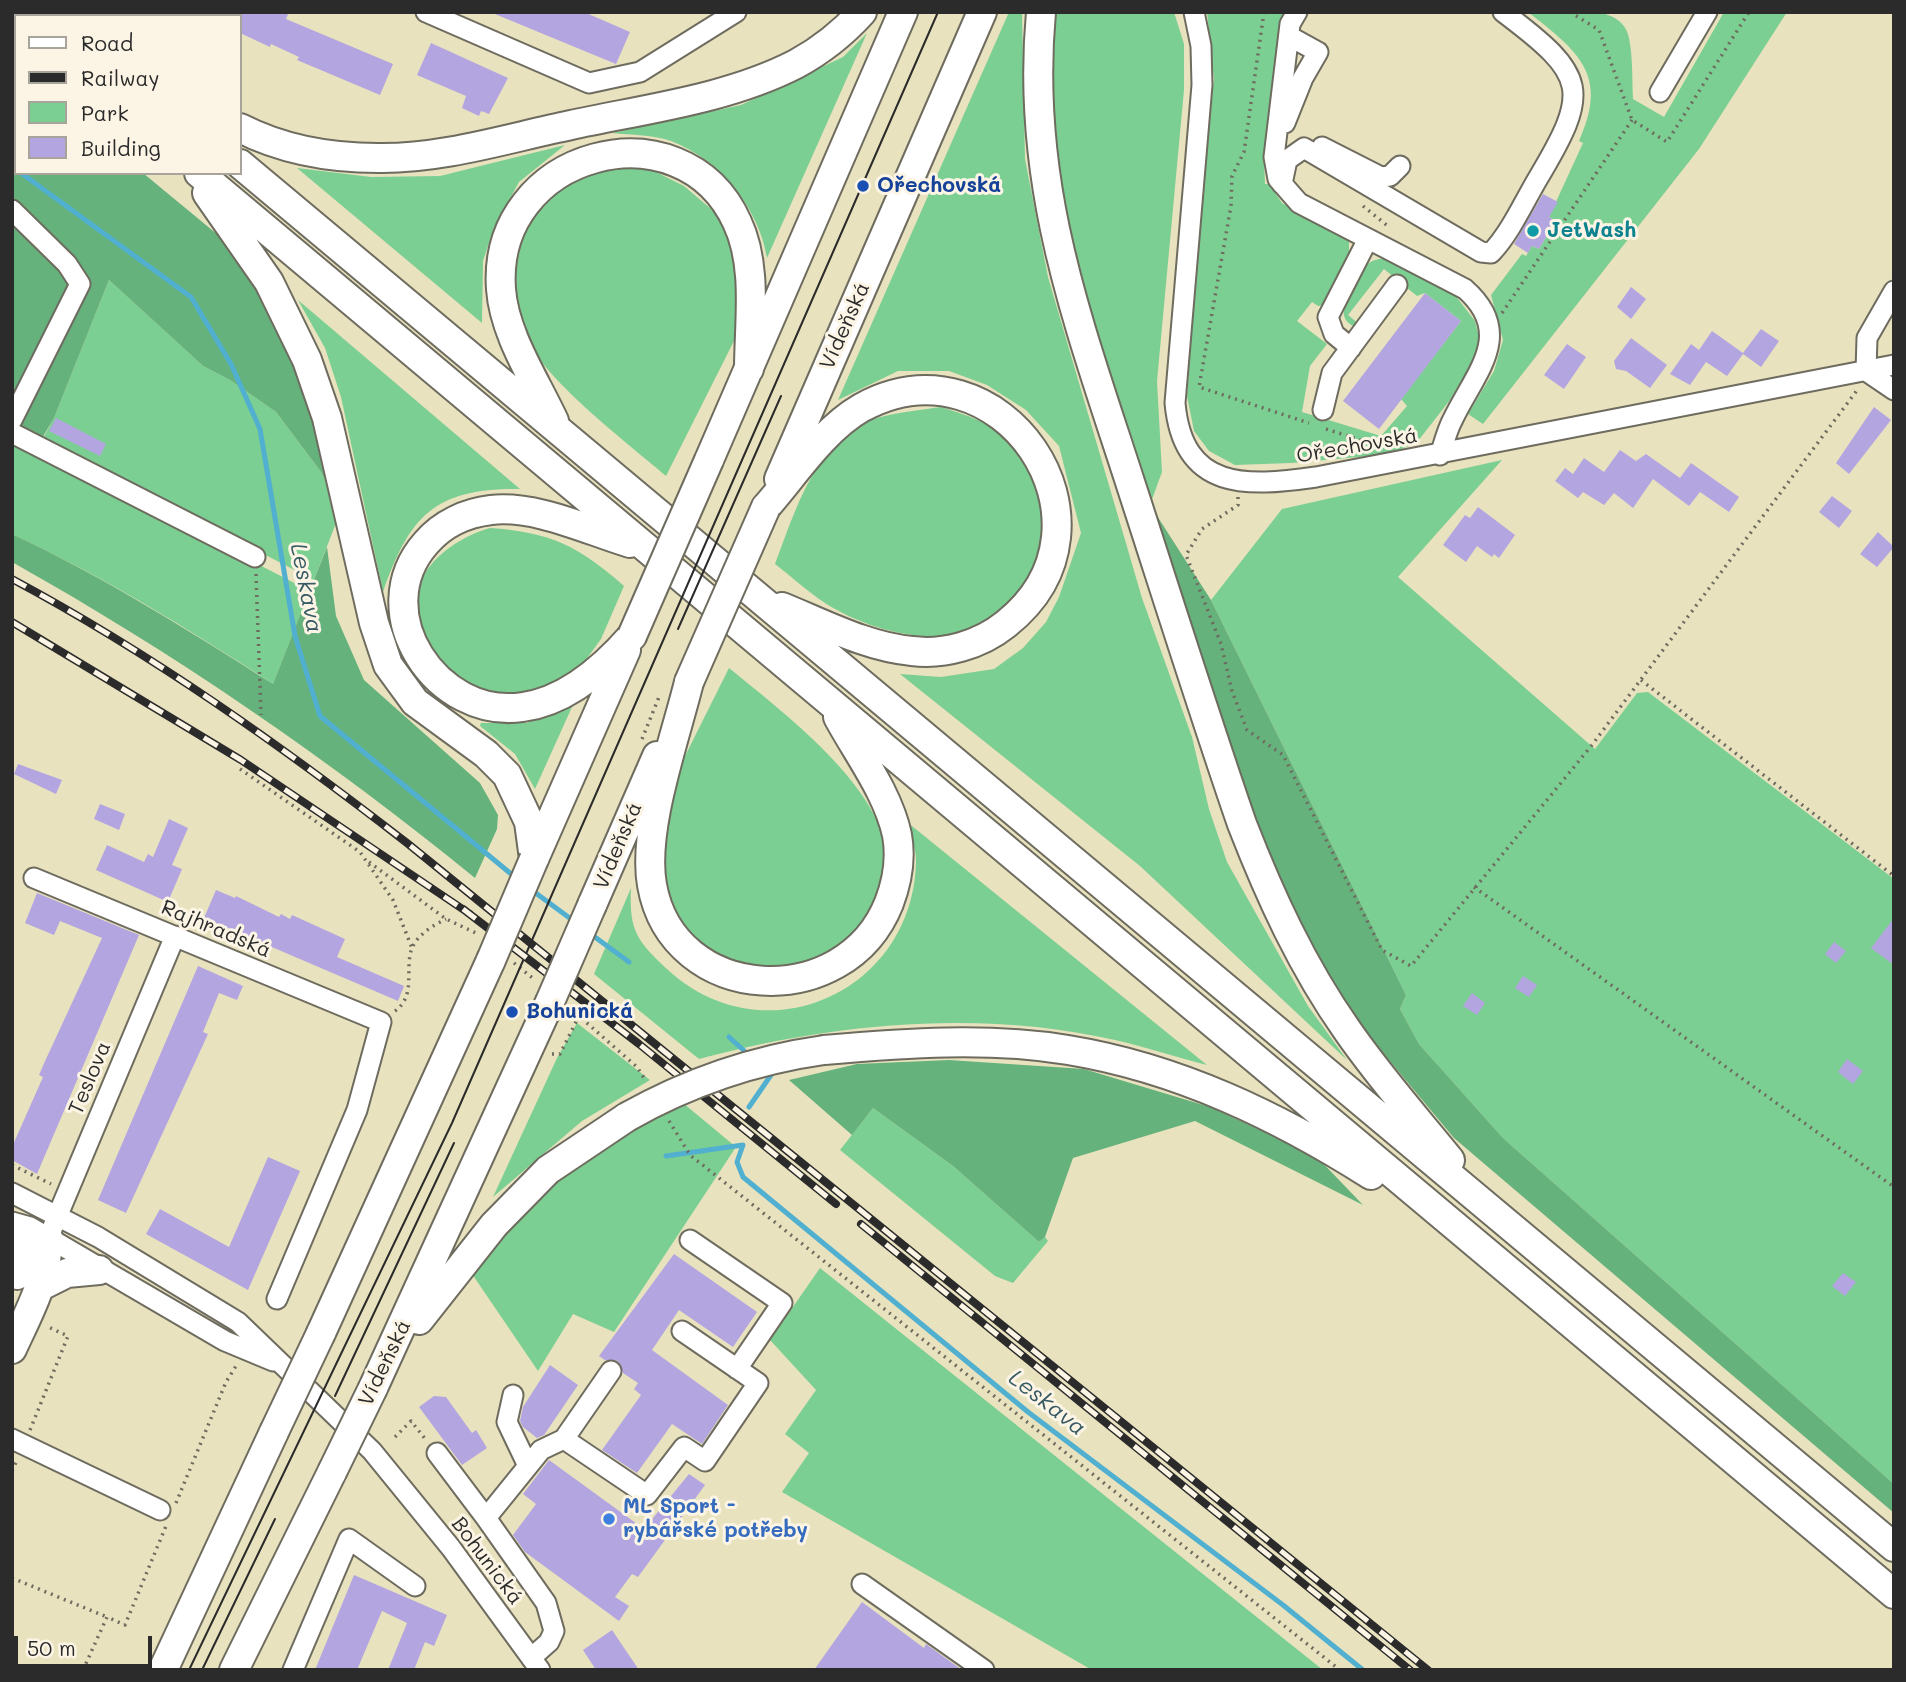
<!DOCTYPE html>
<html>
<head>
<meta charset="utf-8">
<style>
  body { margin:0 }
  #map { position:relative; width:1906px; height:1682px; overflow:hidden; background:#e9e2bf; font-family:Mali,sans-serif }
  canvas { display:block }
  .frame { position:absolute; inset:0; border:14px solid #2b2b2b; pointer-events:none }
  .legend { position:absolute; left:14px; top:14px; width:228px; height:161px; box-sizing:border-box; background:#fcf5e5; border:2px solid #a8a49b; margin:0; padding:9px 12px; list-style:none; font-size:21px; color:#2b2b2b }
  .legend li { display:flex; align-items:center; gap:14px; height:35px }
  .legend b { width:35px; border:2px solid #a8a49b }
  .scale { position:absolute; left:14px; top:1636px; width:138px; height:32px; box-sizing:border-box; border:4px solid #2b2b2b; border-top:0; padding-left:9px; font-size:21px; line-height:24px; white-space:nowrap; color:#2b2b2b; -webkit-text-stroke:5px #fcf5e5; paint-order:stroke }
</style>
</head>
<body>
<div id="map">
<canvas width="1906" height="1682"></canvas>
<div class="frame"></div>
<ul class="legend">
<li><b style="height:9px;background:#fff"></b>Road</li>
<li><b style="height:9px;background:#2b2b2b"></b>Railway</li>
<li><b style="height:19px;background:#7ccf92"></b>Park</li>
<li><b style="height:19px;background:#b3a5e0"></b>Building</li>
</ul>
<div class="scale">50 m</div>
</div>
<script>
const ctx = document.querySelector('canvas').getContext('2d');
ctx.lineJoin = 'round';
function fill(path, color) {
  ctx.fillStyle = color;
  ctx.fill(path, 'evenodd');
}
function trace(path, color, width, dash) {
  ctx.strokeStyle = color;
  ctx.lineWidth = width;
  ctx.lineCap = dash ? 'butt' : 'round';
  ctx.setLineDash(dash || []);
  ctx.stroke(path);
}
function write(font, color, halo, rows, align = 'center') {
  ctx.font = font + ' Mali,sans-serif';
  ctx.lineWidth = 6;
  ctx.setLineDash([]);
  ctx.textBaseline = 'middle';
  ctx.strokeStyle = halo;
  ctx.fillStyle = color;
  for (const [text, x, y, turn = 0] of rows) {
    ctx.save();
    ctx.translate(x, y);
    ctx.rotate((+turn || 0) * Math.PI / 180);
    ctx.textAlign = isNaN(turn) ? turn : align;
    if (halo) ctx.strokeText(text, 0, 0);
    ctx.fillText(text, 0, 0);
    ctx.restore();
  }
}
const green = new Path2D(`
  M1009 12H1022L1025 159 1048 277 1142 598 1192 737 1209 809 1227 862 1308 1006 1347 1060 1140 866 900 674 941 677 994 669 1023 648 1046 622 1059 597 1081 533 1059 446 1026 410 987 385 949 371H898L838 400Z
  M1053 12H1174L1184 44V90L1157 381 1162 472 1150 505 1086 317 1051 149Z
  M1207 12H1285L1264 160 1265 184H1269L1282 203 1349 241V257L1324 305 1318 306 1312 302 1297 321 1327 344 1310 366 1302 412 1381 436 1407 406 1401 399 1461 321 1425 293 1417 296 1384 269 1348 315 1359 324 1356 327C1350 325 1345 321 1344 315 1342 307 1362 268 1369 263 1374 259 1380 259 1386 258L1455 295 1475 321 1480 341 1475 358 1450 400 1418 441 1392 454 1291 463 1235 465 1209 451 1194 431 1187 396 1200 206 1214 79Z
  M1528 12C1559 12 1622 0 1629 38 1633 58 1632 79 1633 99L1664 117 1724 12H1787L1699 149 1483 424 1468 414 1494 371 1503 340 1491 295 1522 254 1526 256 1532 246 1539 249 1556 221 1549 217 1583 143 1579 141C1609 75 1579 52 1528 12Z
  M867 33 767 258C759 208 719 159 671 141 654 135 631 135 612 133L741 105 843 57Z
  M565 145 519 182 494 228 483 261 482 323 297 168 371 177 440 176Z
  M612 167 650 169 684 186 717 214 735 237 741 271 736 337 666 476C621 437 526 368 512 309 508 293 516 256 522 241 538 198 570 180 612 167Z
  M109 280 203 366 230 380 276 412 321 472 341 510 314 580 42 440 54 418Z
  M298 300 520 489C435 488 410 515 383 592L341 397 325 348Z
  M941 407C970 416 1000 426 1020 449 1033 463 1038 485 1040 503 1041 513 1044 524 1043 535 1041 574 1002 623 963 633 920 644 862 627 825 603 808 592 792 577 775 564 796 510 815 439 877 418 897 412 921 410 941 407Z
  M12 438 310 591 273 684C189 629 104 577 12 534Z
  M1502 460 1398 577 1595 749 1637 693 1648 692 1894 879V1484L1503 1138 1419 1044 1400 1009 1406 995 1211 600 1282 509Z
  M490 528C550 532 579 546 624 586L601 639 580 668 524 703 448 684C439 666 418 634 416 615 410 570 452 539 490 528Z
  M729 668C780 710 888 790 887 862 886 891 870 916 858 941L778 975 703 953 665 907 658 883 674 778Z
  M570 705 572 707 535 789 515 754 480 726 481 723H527Z
  M907 822 1207 1065C1176 1057 1146 1047 1115 1040 980 1009 832 1023 699 1059L594 974 631 888C629 931 637 941 668 970 764 1058 912 993 916 863 917 850 910 834 907 822Z
  M577 1023 650 1080 582 1121 493 1197 557 1058Z
  M683 1103 736 1147 614 1332 573 1314 538 1371 470 1271 583 1149Z
  M873 1108 953 1166 1039 1242 1045 1237 1048 1241 1013 1283 995 1276 840 1150Z
  M820 1268 1323 1670H1092L782 1492 809 1453 785 1434 816 1390 770 1340Z`);
const forest = new Path2D(`
  M12 67 16 70V173H143L218 235 249 270 288 334 341 510 321 472 276 412 230 380 203 366 109 280 54 418 41 440 12 425Z
  M1150 505 1211 600 1406 995 1400 1009 1419 1044 1503 1138 1894 1484V1513L1454 1138 1348 1011 1276 882Z
  M12 534C104 577 188 630 273 684L327 547 336 616 364 680 480 783 498 815 497 829 475 878C329 759 176 654 12 562Z
  M949 1060 1084 1069 1210 1107 1315 1155 1363 1205 1195 1121 1073 1158 1045 1237 1039 1242 953 1166 873 1108 852 1135 789 1080 857 1064Z`);
const stream = new Path2D(`
  M12 159 16 167
  M21 173 191 297 231 364 260 429 295 636 320 716 516 878
  M529 888 575 922
  M588 932 629 962
  M729 1037 751 1057
  M749 1107 771 1075 766 1071
  M666 1156 743 1145 737 1162 743 1177 1028 1412 1283 1605 1363 1670`);
const building = new Path2D(`
  M240 12H289L286 19 393 64 380 95 297 60 299 57 271 44 270 47 240 33Z
  M490 12H584L630 32 616 64Z
  M431 43 508 78 489 114 481 111 479 116 462 108 466 96 417 75Z
  M1543 194 1558 202 1549 217 1556 221 1539 249 1532 246 1528 253 1514 244Z
  M1631 287 1646 299 1631 319 1617 307Z
  M1425 293 1461 321 1379 429 1343 401Z
  M1761 329 1779 341 1761 367 1743 354 1727 376 1706 362 1690 385 1670 374 1691 344 1699 350 1712 331 1743 353Z
  M1631 338 1667 365 1650 388 1626 371 1616 369 1614 361Z
  M1567 344 1586 357 1564 389 1544 375Z
  M1874 407 1891 420 1849 474 1836 463Z
  M56 418 106 444 100 456 49 431Z
  M1620 450 1636 461 1646 454 1680 478 1691 463 1739 497 1729 512 1700 492 1689 506 1653 479 1633 508 1614 493 1604 505 1583 492 1578 498 1555 481 1565 468 1573 474 1584 458 1604 472Z
  M1832 496 1852 511 1839 528 1819 512Z
  M1478 507 1515 535 1499 558 1494 554 1492 557 1477 546 1466 562 1443 545 1465 515 1470 518Z
  M1878 532 1894 547 1877 567 1860 554Z
  M18 764 62 780 56 794 14 774Z
  M100 804 125 814 119 830 94 819Z
  M169 819 188 828 172 865 182 869 168 902 96 870 107 845 144 862 148 854 153 857Z
  M216 890 235 898 236 896 279 917 281 914 290 919 292 915 345 939 337 957 404 986 398 1001 204 918Z
  M37 893 139 935 37 1174 12 1160V1147L43 1077 39 1075 46 1059 102 938 60 921 54 935 25 923Z
  M1894 918V965L1871 948Z
  M1834 942 1846 951 1836 963 1825 954Z
  M198 966 243 986 237 1000 219 993 203 1032 208 1034 126 1213 98 1200Z
  M1523 976 1537 985 1529 997 1515 988Z
  M1472 993 1485 1003 1477 1015 1463 1006Z
  M1847 1059 1863 1071 1853 1084 1838 1072Z
  M268 1157 300 1171 248 1290 146 1234 160 1209 229 1247Z
  M674 1254 757 1312 733 1347 679 1310 652 1350 728 1405 702 1444 672 1424 637 1473 602 1450 641 1395 634 1389 638 1383 623 1373 618 1361 605 1360 599 1356Z
  M1843 1273 1856 1282 1845 1296 1832 1286Z
  M550 1365 578 1385 544 1435 537 1438 523 1427 520 1421 523 1407Z
  M434 1396 446 1397 472 1433 476 1430 487 1448 462 1465 419 1407Z
  M549 1460 644 1529 689 1474 705 1485 638 1577 632 1574 615 1597 629 1606 619 1621 525 1552 513 1535 536 1504 523 1494Z
  M354 1575 447 1615 434 1646 425 1642 414 1670H388L407 1623 382 1611 357 1670H315Z
  M862 1602 924 1648 926 1644 962 1670H814Z
  M612 1630 639 1670H596L583 1650Z`);
const path = new Path2D(`
  M1264 12 1244 152 1232 176 1231 206 1199 387 1309 423
  M1570 12 1599 30 1632 120 1667 142 1749 12
  M1363 206 1389 227
  M1502 313 1632 120
  M1326 429 1379 446
  M1238 497V505L1202 529 1186 555 1221 644 1232 691 1247 730 1283 755 1382 950 1411 966 1592 745 1858 389
  M256 574 261 715
  M1641 680 1894 876
  M642 739 659 697
  M240 769 360 852 393 900 412 948
  M369 862 446 919 478 934
  M1474 887 1894 1187
  M514 963 535 980
  M571 1009 637 1067 646 1081
  M395 1011C417 995 404 969 412 948 418 934 434 925 446 919
  M552 1054H560L579 1016
  M669 1121 690 1155 1340 1670
  M12 1165 51 1184
  M30 1430 68 1336 46 1326
  M395 1437 411 1421 426 1440
  M12 1471 17 1460
  M176 1503 226 1382 236 1366
  M12 1578 107 1617
  M83 1670 107 1617 125 1625 166 1526`);
const minor = new Path2D(`
  M426 12 589 83 640 72 736 12
  M1194 12 1201 46 1202 85 1175 403C1183 491 1246 487 1316 477L1894 365
  M1297 12 1290 24 1274 157 1278 179 1299 203 1465 289C1516 334 1475 373 1453 419 1447 430 1444 443 1440 455
  M1660 92 1707 12
  M1285 123 1303 78 1318 52 1289 36
  M1322 147 1381 177 1390 176 1400 166
  M1282 184 1287 160 1304 148 1481 252 1491 253C1510 233 1523 204 1537 180 1591 90 1588 76 1503 12
  M12 210 67 264 80 284 12 420
  M1894 291 1867 338 1866 371 1894 390
  M1351 348 1334 334 1328 317 1368 239
  M1323 410 1332 373 1397 285
  M12 433 255 557
  M34 878 381 1022 357 1110 277 1299
  M12 1193 98 1237 238 1322 372 1451 451 1548 540 1670
  M12 1222 30 1227 225 1341 273 1361
  M52 1229 175 936
  M690 1240 782 1303 737 1369
  M513 1395 507 1422 528 1466
  M12 1439 160 1510
  M564 1439 611 1371
  M437 1453 486 1518
  M862 1584 984 1670
  M531 1658 549 1642 554 1631 546 1603 486 1518 541 1450 564 1439 647 1495 684 1447 705 1461 758 1383 682 1331
  M293 1670 349 1539 415 1586`);
const highway = new Path2D(`
  M59 12 63 16
  M1041 12C1025 185 1078 321 1130 482 1167 596 1203 711 1242 824 1270 896 1302 966 1347 1030 1378 1075 1415 1117 1450 1160
  M12 21 16 24
  M240 128C283 150 330 158 378 158 443 159 508 138 571 125 645 109 728 99 796 64 822 50 842 34 862 12
  M240 164 1894 1547
  M199 173 1894 1594
  M207 193 269 282 307 360 327 418 374 623 388 665 415 702 486 754 507 775 529 822 534 859
  M554 421C535 380 504 334 501 289 491 151 682 101 737 222 758 266 749 322 749 369
  M709 460 903 12
  M779 479 982 12
  M766 507C795 474 823 430 861 408 1000 331 1132 524 1006 624 980 645 944 655 912 651 867 647 824 624 782 607
  M630 543C587 530 536 505 491 510 466 513 442 524 426 543 365 612 437 720 523 707 567 701 604 668 632 636
  M689 682C675 739 642 829 652 885 673 1005 845 1014 889 903 897 882 901 857 897 835 888 793 858 754 838 717
  M534 859 626 650
  M592 905 657 756
  M824 1050C905 1043 988 1037 1068 1050 1178 1068 1278 1116 1371 1175
  M12 1228 20 1245 18 1271
  M41 1286 67 1273 99 1270
  M419 1320 494 1225 548 1170 627 1117
  M321 1333 491 960
  M12 1349C29 1312 48 1279 48 1238L34 1248 17 1275
  M373 1388 549 1004
  M163 1670 274 1432
  M234 1670 332 1472`);
const tram = new Path2D(`
  M678 629 781 396
  M335 1396 454 1143
  M189 1670 452 1123 938 12
  M202 1670 275 1519`);
const rail = new Path2D(`
  M12 579C152 654 282 746 407 843L1428 1670
  M12 622 241 760 470 914
  M463 909 639 1044 836 1204
  M861 1224 1410 1670`);
const highwayBridge = new Path2D(`
  M632 636 709 460
  M689 682 766 507
  M491 960 534 859
  M549 1004 592 905
  M627 1117C689 1082 753 1060 824 1050
  M274 1432 321 1333
  M332 1472 373 1388`);
const markers = [
  [863,186,7,"#1a4fb4"],
  [1533,231,7,"#0f9aa8"],
  [512,1012,7,"#1a4fb4"],
  [609,1519,7,"#3f7fe0"]
];
const transitNames = [
  ["Ořechovská",877,186],
  ["Bohunická",526,1012]
];
const cultureNames = [
  ["JetWash",1547,231]
];
const streetNames = [
  ["Vídeňská",845,326,-66],
  ["Ořechovská",1357,446,-10],
  ["Vídeňská",618,846,-67],
  ["Rajhradská",216,929,23],
  ["Teslova",90,1078,-67],
  ["Vídeňská",385,1363,-64],
  ["Bohunická",487,1561,53]
];
const shopNames = [
  ["ML Sport -",623,1507],
  ["rybářské potřeby",623,1531]
];
const waterNames = [
  ["Leskava",306,588,79],
  ["Leskava",1047,1403,38]
];
fill(green, '#7ccf92');
fill(forest, '#65b27c');
trace(stream, '#51b0cf', 5);
fill(building, '#b3a5e0');
trace(minor, '#6e6b5f', 23);
trace(highway, '#6e6b5f', 32);
trace(path, '#6e6b5f', 3.5, [2, 5]);
trace(minor, '#fff', 19);
trace(highway, '#fff', 28);
trace(tram, '#2b2b2b', 2);
trace(rail, '#2b2b2b', 8);
trace(rail, '#fcf5e5', 5, [16]);
trace(highwayBridge, '#6e6b5f', 32, []);
trace(highwayBridge, '#fff', 28);
for (const [x, y, r, color] of markers) {
  const dot = new Path2D();
  dot.arc(x, y, r, 0, 2 * Math.PI);
  ctx.fillStyle = color;
  ctx.fill(dot);
  trace(dot, '#fcf5e5', 2.5);
}
write('bold 21px', '#164399', '#fcf5e5', transitNames, 'left');
write('bold 21px', '#0d838f', '#fcf5e5', cultureNames, 'left');
write('21px', '#2b2b2b', '#fcf5e5', streetNames);
write('bold 21px', '#366cbe', '#fcf5e5', shopNames, 'left');
write('italic 23px', '#385a64', '#fcf5e5', waterNames);
</script>
</body>
</html>
